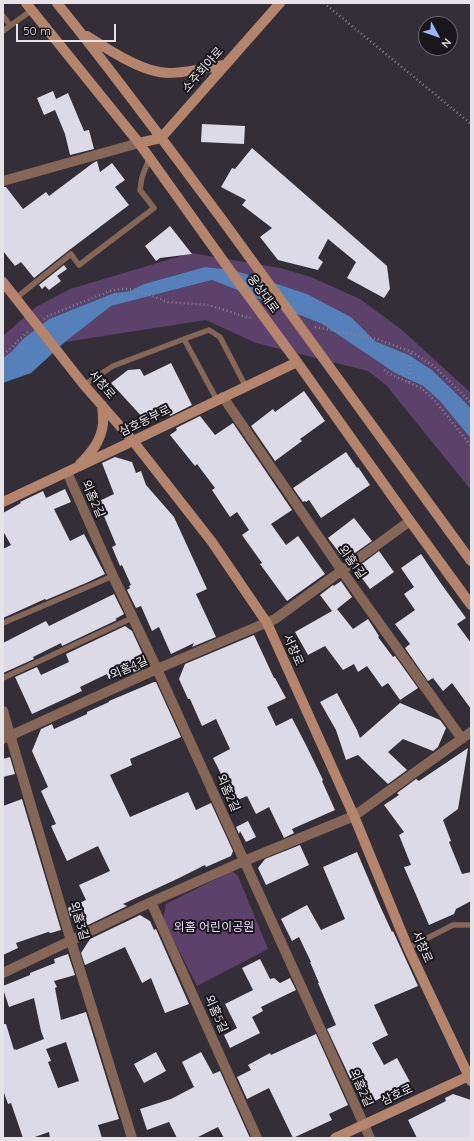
<!DOCTYPE html>
<html>
<head>
<meta charset="utf-8">
<style>
  body { margin:0 }
  #map { position:relative; width:474px; height:1141px; overflow:hidden; background:#332e37; font-family:Quicksand,sans-serif }
  canvas { display:block }
  .frame { position:absolute; inset:0; border:4px solid #e5e2e8; pointer-events:none }
  .north { position:absolute; left:418px; top:16px; width:40px; height:40px; box-sizing:border-box; background:#19171b; border:1px solid #6b686d; border-radius:50%; rotate:130deg; font-size:11px; font-weight:700; line-height:16px; text-align:center; color:#e5e2e8 }
  .north::after { content:''; display:block; margin:auto; width:14px; height:18px; background:#9fb3fd; clip-path:polygon(50% 0,100% 100%,50% 72%,0 100%) }
  .scale { position:absolute; left:16px; top:24px; width:100px; height:18px; box-sizing:border-box; border:2px solid #e5e2e8; border-top:0; padding-left:5px; font-size:12px; line-height:14px; white-space:nowrap; color:#e5e2e8; -webkit-text-stroke:3px #19171b; paint-order:stroke }
</style>
</head>
<body>
<div id="map">
<canvas width="474" height="1141"></canvas>
<div class="frame"></div>
<div class="north">N</div>
<div class="scale">50 m</div>
</div>
<script>
const ctx = document.querySelector('canvas').getContext('2d');
ctx.lineJoin = 'round';
function fill(path, color) {
  ctx.fillStyle = color;
  ctx.fill(path, 'evenodd');
}
function trace(path, color, width, dash) {
  ctx.strokeStyle = color;
  ctx.lineWidth = width;
  ctx.lineCap = dash ? 'butt' : 'round';
  ctx.setLineDash(dash || []);
  ctx.stroke(path);
}
function write(font, color, halo, rows, align = 'center') {
  ctx.font = font + ' Quicksand,"Noto Sans KR",sans-serif';
  ctx.lineWidth = 4;
  ctx.setLineDash([]);
  ctx.textBaseline = 'middle';
  ctx.strokeStyle = halo;
  ctx.fillStyle = color;
  for (const [text, x, y, turn = 0] of rows) {
    ctx.save();
    ctx.translate(x, y);
    ctx.rotate((+turn || 0) * Math.PI / 180);
    ctx.textAlign = isNaN(turn) ? turn : align;
    if (halo) ctx.strokeText(text, 0, 0);
    ctx.fillText(text, 0, 0);
    ctx.restore();
  }
}
const green = new Path2D(`
  M191 253 280 268 311 277 360 299 402 330 471 393V409L465 402 432 370 409 355 375 341 351 317 307 294 256 277 233 270 205 267 144 284 130 291 114 293 49 319 23 339 11 352 3 358V336L36 307 70 289Z
  M212 280 322 324 395 373 423 386 440 401 471 439V490L386 385 368 371 256 343 206 320 65 342 111 306Z
  M232 871 238 876 268 949 197 986 163 919 166 904Z`);
const water = new Path2D(`
  M205 267 233 270 256 277 307 294 351 317 375 341 409 355 432 370 465 402 471 409V439L440 401 423 386 395 373 322 324 212 280 111 306 65 342 31 373 3 383V358L11 352 23 339 49 319 114 293 130 291 144 284Z`);
const building = new Path2D(`
  M53 91 56 99 68 93 84 131 89 130 94 149 70 155 65 134 55 110 44 115 37 98Z
  M202 124 245 126 244 144 201 142Z
  M252 148 387 266 390 289 384 298 347 278 356 262 328 239 318 258 323 262 318 270 278 260 260 237 272 228 242 205 246 200 221 187 232 168 235 169Z
  M97 161 100 172 112 163 125 180 115 187 129 205 68 251 34 278 21 262 15 266 3 251V187H6L23 209 46 192 49 196 93 163Z
  M170 226 192 254 160 258 156 261 145 246Z
  M64 265 67 269 57 276 61 281 49 290 45 286 42 289 39 285Z
  M171 363 192 405 170 416 167 409 145 420 111 383 128 370 140 369 144 376Z
  M304 391 325 421 300 439 302 441 275 461 251 426 273 409 275 412Z
  M200 416 215 435 233 423 292 510 271 524 286 545 298 536 325 574 287 601 260 564 262 563 242 535 249 530 237 512 230 517 212 490 215 488 197 464 195 466 170 435 177 430 176 428Z
  M346 452 357 468 358 467 370 485 321 518 309 500 306 502 305 501 303 502 293 488Z
  M115 457 132 462 136 473 141 471 146 485 174 517 207 589 196 594 216 637 192 647 194 643 171 654 159 627 152 631 141 606 136 608 127 590 130 588 129 586 131 585 122 565 120 566 112 547 116 545 104 516 99 518 93 504 114 494 102 463Z
  M65 489 71 502 54 509 70 541 84 534 105 574 86 583 46 600 45 599 3 618V549L11 545 3 531V513L21 503 20 502 43 491 46 498Z
  M354 518 372 541 345 560 328 538Z
  M379 551 394 572 370 589 355 569Z
  M421 554 442 585 466 618 457 624 471 643V709L452 683 443 691 433 678 428 681 405 648 410 644 395 624 415 610 404 594 414 587 401 568Z
  M341 581 352 597 337 609 353 629 368 619 379 636 378 637 393 657 395 656 418 688 400 700 388 683 382 687 367 666 358 672 354 664 343 670 325 646 308 655 295 632 332 611 320 595 333 585 334 586Z
  M114 594 124 614 115 619 117 620 62 646 61 643 33 657 34 659 3 673V643L46 621 49 626Z
  M125 626 132 631 146 661 143 668 134 672 132 668 109 679 107 674 80 687 82 691 32 714 15 677 37 667 41 675 69 662 66 654Z
  M254 635 274 678H275L286 698 267 707 276 726 292 718 307 747 323 780 322 781 335 810 292 829 294 833 284 838 269 807 256 814 247 796 233 802 224 785 226 784 213 758 230 749 216 719 202 726 190 699H188L179 679 185 664Z
  M154 682H156L181 737 130 759 132 765 110 775 130 817 188 792 196 810 211 803 233 851 231 856 206 867 205 865 177 879 123 904 127 906 88 925 70 916 68 908 86 900 79 885 110 871 98 846 67 861 51 826 56 824 41 791 48 787 32 751 41 729 52 724 54 729 87 714V712L109 702V701Z
  M337 693 357 730 360 738 400 703 440 720 446 728 438 747 433 751 403 739 388 752 407 770 388 784 358 755 346 760 336 730 320 702Z
  M468 748 458 809 443 820 451 841 449 842 462 874 471 872V901L456 909 454 914 429 925 404 867 411 865 399 835 404 832 384 805 399 795 397 793 416 779 419 781Z
  M10 757 15 774 3 777V759Z
  M22 799 61 930 51 933 48 932 16 943 18 948 3 955V806Z
  M248 821 256 837 246 842 240 831 239 834 236 827Z
  M300 845 309 865 266 885 258 868 265 859Z
  M357 852 380 906 392 932 393 931 418 986 374 1005 388 1035 372 1043 384 1065 397 1058 410 1082 375 1101 359 1097 327 1029 336 1025 318 983H319L310 962H311L299 937 292 941 281 919 307 905 321 930 345 919 323 867Z
  M140 915 150 921 154 930 156 929 189 1004 165 1013 151 978 142 983 125 947 85 965 81 953 90 939Z
  M68 954 75 975 54 981 57 987 55 988 61 1020 86 1012 119 1119 98 1125 102 1138H50L49 1132 32 1138H23L11 1103 8 1104 3 1090V1024H6L14 1050 15 1049 16 1050 44 1039 41 1031 34 998 9 1007 3 989V986L30 975V973L55 963 54 959ZM66 1042 79 1081 58 1088 48 1062 51 1061 46 1049Z
  M260 959 270 979 274 978 280 983 290 978 296 990 261 1007 263 1011 252 1017 260 1033 230 1048 224 1035 237 1028 225 1004 253 990 242 968Z
  M316 1034 348 1105 329 1114 332 1120 293 1138 269 1088 247 1099 237 1077 251 1070 248 1065 270 1053 271 1055Z
  M156 1052 166 1071 144 1083 134 1064Z
  M201 1052 213 1074 220 1071 250 1138H224L218 1127 196 1138H177L169 1122 147 1130 140 1109 171 1099 194 1087 182 1062Z
  M453 1094 471 1100V1138H417L408 1120 446 1101 445 1098Z`);
const path = new Path2D(`
  M324 3 471 124
  M44 319 48 316 110 291 121 289H133L168 302 209 305 243 316 251 318
  M315 327 377 339 412 352 435 367 471 403
  M3 354C13 348 19 338 28 332
  M384 370 392 375 421 388 428 394 436 402 471 446
  M409 382 411 352`);
const lane = new Path2D(`
  M3 16 10 25
  M3 31 32 10
  M16 298 71 254 79 265 154 208 140 190 142 177 149 159
  M184 339 209 330 220 337 246 387
  M84 385 113 366 184 339 217 400
  M3 623 113 576
  M3 678 132 618
  M408 948 453 925H471`);
const street = new Path2D(`
  M3 181 139 143
  M223 397 342 571 462 739
  M67 472 113 576 157 669 370 1138
  M3 711 71 941 132 1138
  M3 739 157 669 275 619 410 521
  M151 902 257 1138
  M3 973 151 902 244 861 354 816 471 732`);
const secondary = new Path2D(`
  M26 3 139 143 229 269 297 362 410 521 471 605
  M57 3C113 72 165 143 218 214 303 329 387 445 471 561
  M87 36C109 50 143 73 169 73 186 73 206 68 224 65
  M139 143 161 138 280 3
  M3 282 84 385 133 441 212 542 267 623 354 816 408 948 471 1081
  M80 464C91 453 101 441 103 424 103 418 103 412 102 405
  M3 502 133 441 297 362
  M335 1138 471 1075`);
const streetNames = [
  ["소주회야로",203,70,-49],
  ["웅상대로",263,294,54],
  ["서창로",102,385,50],
  ["삼호동부로",145,421,-26],
  ["외홈2길",93,499,66],
  ["외홈1길",352,562,55],
  ["서창로",293,650,66],
  ["외홈4길",129,668,-24],
  ["외홈2길",228,793,66],
  ["외홈3길",79,921,74],
  ["서창로",422,947,66],
  ["외홈5길",216,1014,66],
  ["외홈2길",361,1088,66],
  ["삼호로",397,1095,-25]
];
const parkNames = [
  ["외홈 어린이공원",214,927]
];
fill(green, '#5c416b');
fill(water, '#5680ba');
fill(building, '#dcdae7');
trace(path, '#89858c', 2.5, [1, 3]);
trace(lane, '#856657', 5.5);
trace(street, '#856657', 10);
trace(secondary, '#b4846c', 10);
write('12px', '#e5e2e8', '#19171b', streetNames);
write('12px', '#ecd7fa', '#19171b', parkNames);
</script>
</body>
</html>
